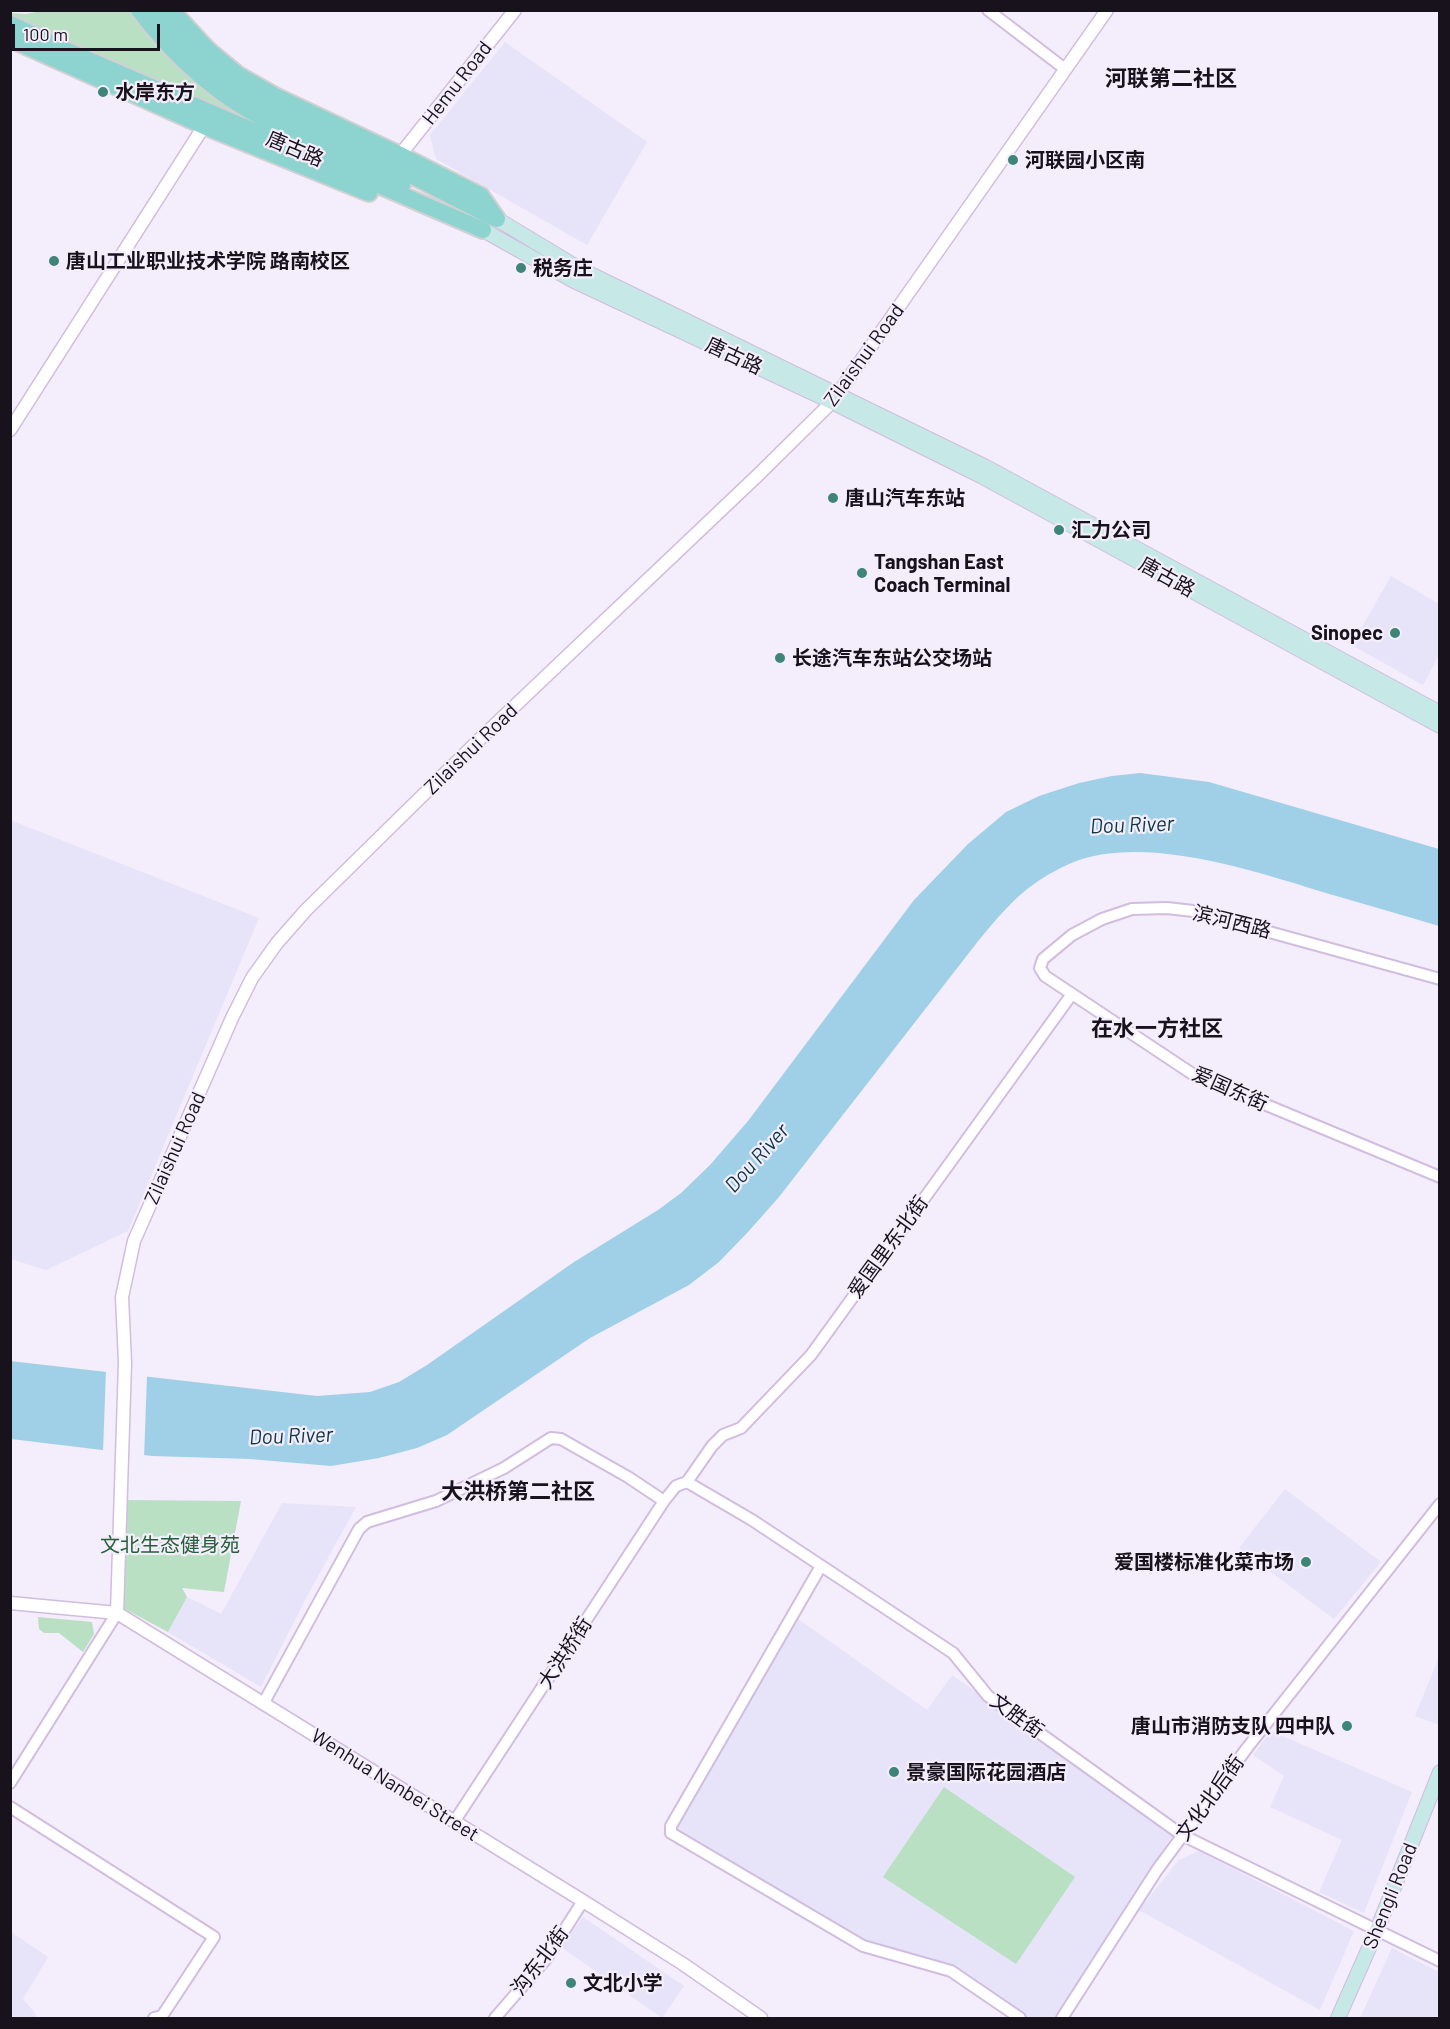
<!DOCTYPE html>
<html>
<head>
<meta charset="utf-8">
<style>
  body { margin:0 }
  #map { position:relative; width:1450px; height:2029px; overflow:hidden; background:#f4edfb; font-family:Barlow,sans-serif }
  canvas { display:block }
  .frame { position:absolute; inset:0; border:12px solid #18121d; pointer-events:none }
  .scale { position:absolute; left:12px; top:24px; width:148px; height:27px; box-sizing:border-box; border:3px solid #18121d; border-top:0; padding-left:8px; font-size:18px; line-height:21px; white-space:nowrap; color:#18121d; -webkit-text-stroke:4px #f4edfb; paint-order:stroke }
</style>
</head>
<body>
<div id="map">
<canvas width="1450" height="2029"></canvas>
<div class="frame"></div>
<div class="scale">100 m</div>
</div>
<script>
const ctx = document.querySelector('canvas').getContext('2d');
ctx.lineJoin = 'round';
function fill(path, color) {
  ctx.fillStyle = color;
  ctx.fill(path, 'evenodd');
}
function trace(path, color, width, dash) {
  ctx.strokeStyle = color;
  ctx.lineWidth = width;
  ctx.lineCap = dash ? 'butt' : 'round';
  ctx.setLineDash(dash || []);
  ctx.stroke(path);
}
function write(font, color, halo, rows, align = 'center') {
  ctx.font = font + ' Barlow,"Noto Sans SC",sans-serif';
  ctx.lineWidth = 4.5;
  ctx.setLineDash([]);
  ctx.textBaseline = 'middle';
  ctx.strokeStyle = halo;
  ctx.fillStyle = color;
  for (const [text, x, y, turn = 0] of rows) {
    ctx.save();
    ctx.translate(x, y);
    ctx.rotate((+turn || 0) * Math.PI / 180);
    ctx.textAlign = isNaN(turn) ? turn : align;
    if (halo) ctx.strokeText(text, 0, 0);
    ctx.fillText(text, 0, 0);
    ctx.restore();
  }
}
const commercial = new Path2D(`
  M505 42 647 142 587 245 436 159 430 135Z
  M1391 576 1439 604V655L1423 685 1339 638 1362 627Z
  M10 820 259 918 128 1231 46 1270 11 1259Z
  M1285 1489 1381 1562 1334 1619 1239 1548Z
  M282 1503 356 1507 305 1600 261 1687 168 1632 187 1597 221 1614Z
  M791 1614 927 1710 952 1675 1174 1833 1054 2018H1026L980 1988 951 1974 865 1950 839 1940 663 1834Z
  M1439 1657 1440 1725H1439L1415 1716Z
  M1271 1731 1412 1792 1364 1913 1319 1892 1342 1840 1270 1807 1284 1776 1253 1755Z
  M1199 1851 1354 1931 1320 2010 1139 1910 1179 1860Z
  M583 1917 684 1986 662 2018 561 1947Z
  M10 1931 48 1957 23 1999 35 2013 36 2018H11Z
  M1392 1948 1439 1972V2018H1360Z`);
const green = new Path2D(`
  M46 10 129 11C163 62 204 93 256 124L11 15 10 13 26 14Z
  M125 1500 241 1501 224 1592 182 1588 187 1597 168 1632 123 1608Z
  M38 1617 92 1622 94 1634 83 1652 59 1633H44L39 1629Z
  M944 1787 1075 1877 1016 1964 883 1877Z`);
const water = new Path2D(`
  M1140 773 1209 782 1439 849V926C1402 915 1364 904 1326 893 1255 871 1140 832 1069 864 1026 884 1009 904 979 940L779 1197 748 1232 719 1262 689 1285 590 1338 447 1435 417 1448 379 1458 331 1466 250 1459 152 1456 11 1439 10 1361 317 1396 370 1392 399 1382 427 1365 574 1262 658 1210 681 1193 710 1165 748 1121 914 900 968 844 1006 812 1039 796 1079 783 1112 776Z`);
const pier = new Path2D(`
  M106 1370 147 1375 144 1458 103 1453Z`);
const minor = new Path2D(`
  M988 10 1065 69
  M1440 979 1193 911 1167 908 1132 909 1102 919 1072 935 1043 959 1040 968 1045 976 1194 1075 1440 1177
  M687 1482 712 1446 723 1435 741 1428 811 1355 1072 994
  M821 1566 671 1826V1833L863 1946 951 1971 1020 2018
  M263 1704 359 1529 367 1522 436 1501 504 1468 551 1438 561 1439 628 1477 664 1501
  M10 1783 117 1613
  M10 1807 214 1937 162 2016 154 2018
  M454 1822 664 1501 676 1486 687 1482 752 1520 953 1653 988 1696 1182 1835 1440 1961
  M495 2018 546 1959 583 1901
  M1062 2018 1157 1870 1247 1748 1440 1504`);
const tertiary = new Path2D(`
  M400 155 515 10
  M10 430 204 126
  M10 1603 117 1613 583 1901 683 1964 761 2018
  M117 1613 125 1363 122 1297 134 1241 232 1018 252 978 277 943 306 910 482 737 758 475 832 402 1107 10`);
const secondary = new Path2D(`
  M497 219 580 269 986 467 1440 713
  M483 230 574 281 832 402 981 476 1440 726
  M1338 2018 1377 1930 1440 1772`);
const primary = new Path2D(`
  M139 10C165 44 195 75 231 99 284 134 346 154 402 185
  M154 10C215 94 297 117 384 161 422 180 459 201 497 219
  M171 10 208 50 238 75 275 96 400 155 481 196 497 219
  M10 24 68 51 483 230
  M10 39 204 126 369 193`);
const markers = [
  [103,92,6,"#3f8479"],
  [1013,160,6,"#3f8479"],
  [54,261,6,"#3f8479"],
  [521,268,6,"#3f8479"],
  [833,498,6,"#3f8479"],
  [1059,530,6,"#3f8479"],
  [862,573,6,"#3f8479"],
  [1395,633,6,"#3f8479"],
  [780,658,6,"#3f8479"],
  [1306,1562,6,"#3f8479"],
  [1347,1726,6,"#3f8479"],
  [894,1772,6,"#3f8479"],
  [571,1983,6,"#3f8479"]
];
const streetNames = [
  ["Hemu Road",457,83,-52],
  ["唐古路",295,149,23],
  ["Zilaishui Road",864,355,-54],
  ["唐古路",734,356,25],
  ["唐古路",1167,577,29],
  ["Zilaishui Road",471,749,-44],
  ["滨河西路",1232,922,14],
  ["爱国东街",1230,1089,24],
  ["Zilaishui Road",175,1148,-66],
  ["爱国里东北街",888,1247,-54],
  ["大洪桥街",565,1653,-57],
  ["文胜街",1017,1716,36],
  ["Wenhua Nanbei Street",395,1785,32],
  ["文化北后街",1210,1798,-54],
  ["Shengli Road",1390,1896,-68],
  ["沟东北街",540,1961,-53]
];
const poiNames = [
  ["水岸东方",115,92],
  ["河联园小区南",1025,160],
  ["唐山工业职业技术学院 路南校区",66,261],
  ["税务庄",533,268],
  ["唐山汽车东站",845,498],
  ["汇力公司",1071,530],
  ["Tangshan East",874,562],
  ["Coach Terminal",874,585],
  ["Sinopec",1383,633,"right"],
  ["长途汽车东站公交场站",792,658],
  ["爱国楼标准化菜市场",1294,1562,"right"],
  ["唐山市消防支队 四中队",1335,1726,"right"],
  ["景豪国际花园酒店",906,1772],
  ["文北小学",583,1983]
];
const parkNames = [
  ["文北生态健身苑",170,1545]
];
const waterNames = [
  ["Dou River",1132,825,-2],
  ["Dou River",757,1158,-48],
  ["Dou River",291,1436,-2]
];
const quarterNames = [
  ["河联第二社区",1171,79],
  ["在水一方社区",1157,1029],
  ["大洪桥第二社区",518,1492]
];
fill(commercial, '#e7e3f9');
fill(green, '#b9e0c2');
fill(water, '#a0d0e7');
fill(pier, '#f4edfb');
trace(minor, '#d0bddf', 14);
trace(tertiary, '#d0bddf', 15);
trace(secondary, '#d0bddf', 16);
trace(primary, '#d1d0d2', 20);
trace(minor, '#fff', 10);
trace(tertiary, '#fff', 12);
trace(secondary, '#c6e9e7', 14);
trace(primary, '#8dd3cf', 16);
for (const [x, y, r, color] of markers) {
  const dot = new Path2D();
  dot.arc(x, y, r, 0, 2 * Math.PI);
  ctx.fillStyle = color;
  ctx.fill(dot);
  trace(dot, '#f4edfb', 2);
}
write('20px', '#18121d', '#f4edfb', streetNames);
write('bold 20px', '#18121d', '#f4edfb', poiNames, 'left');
write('20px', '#256038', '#f4edfb', parkNames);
write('italic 21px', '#0b3646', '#f4edfb', waterNames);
write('bold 22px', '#18121d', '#f4edfb', quarterNames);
</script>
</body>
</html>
